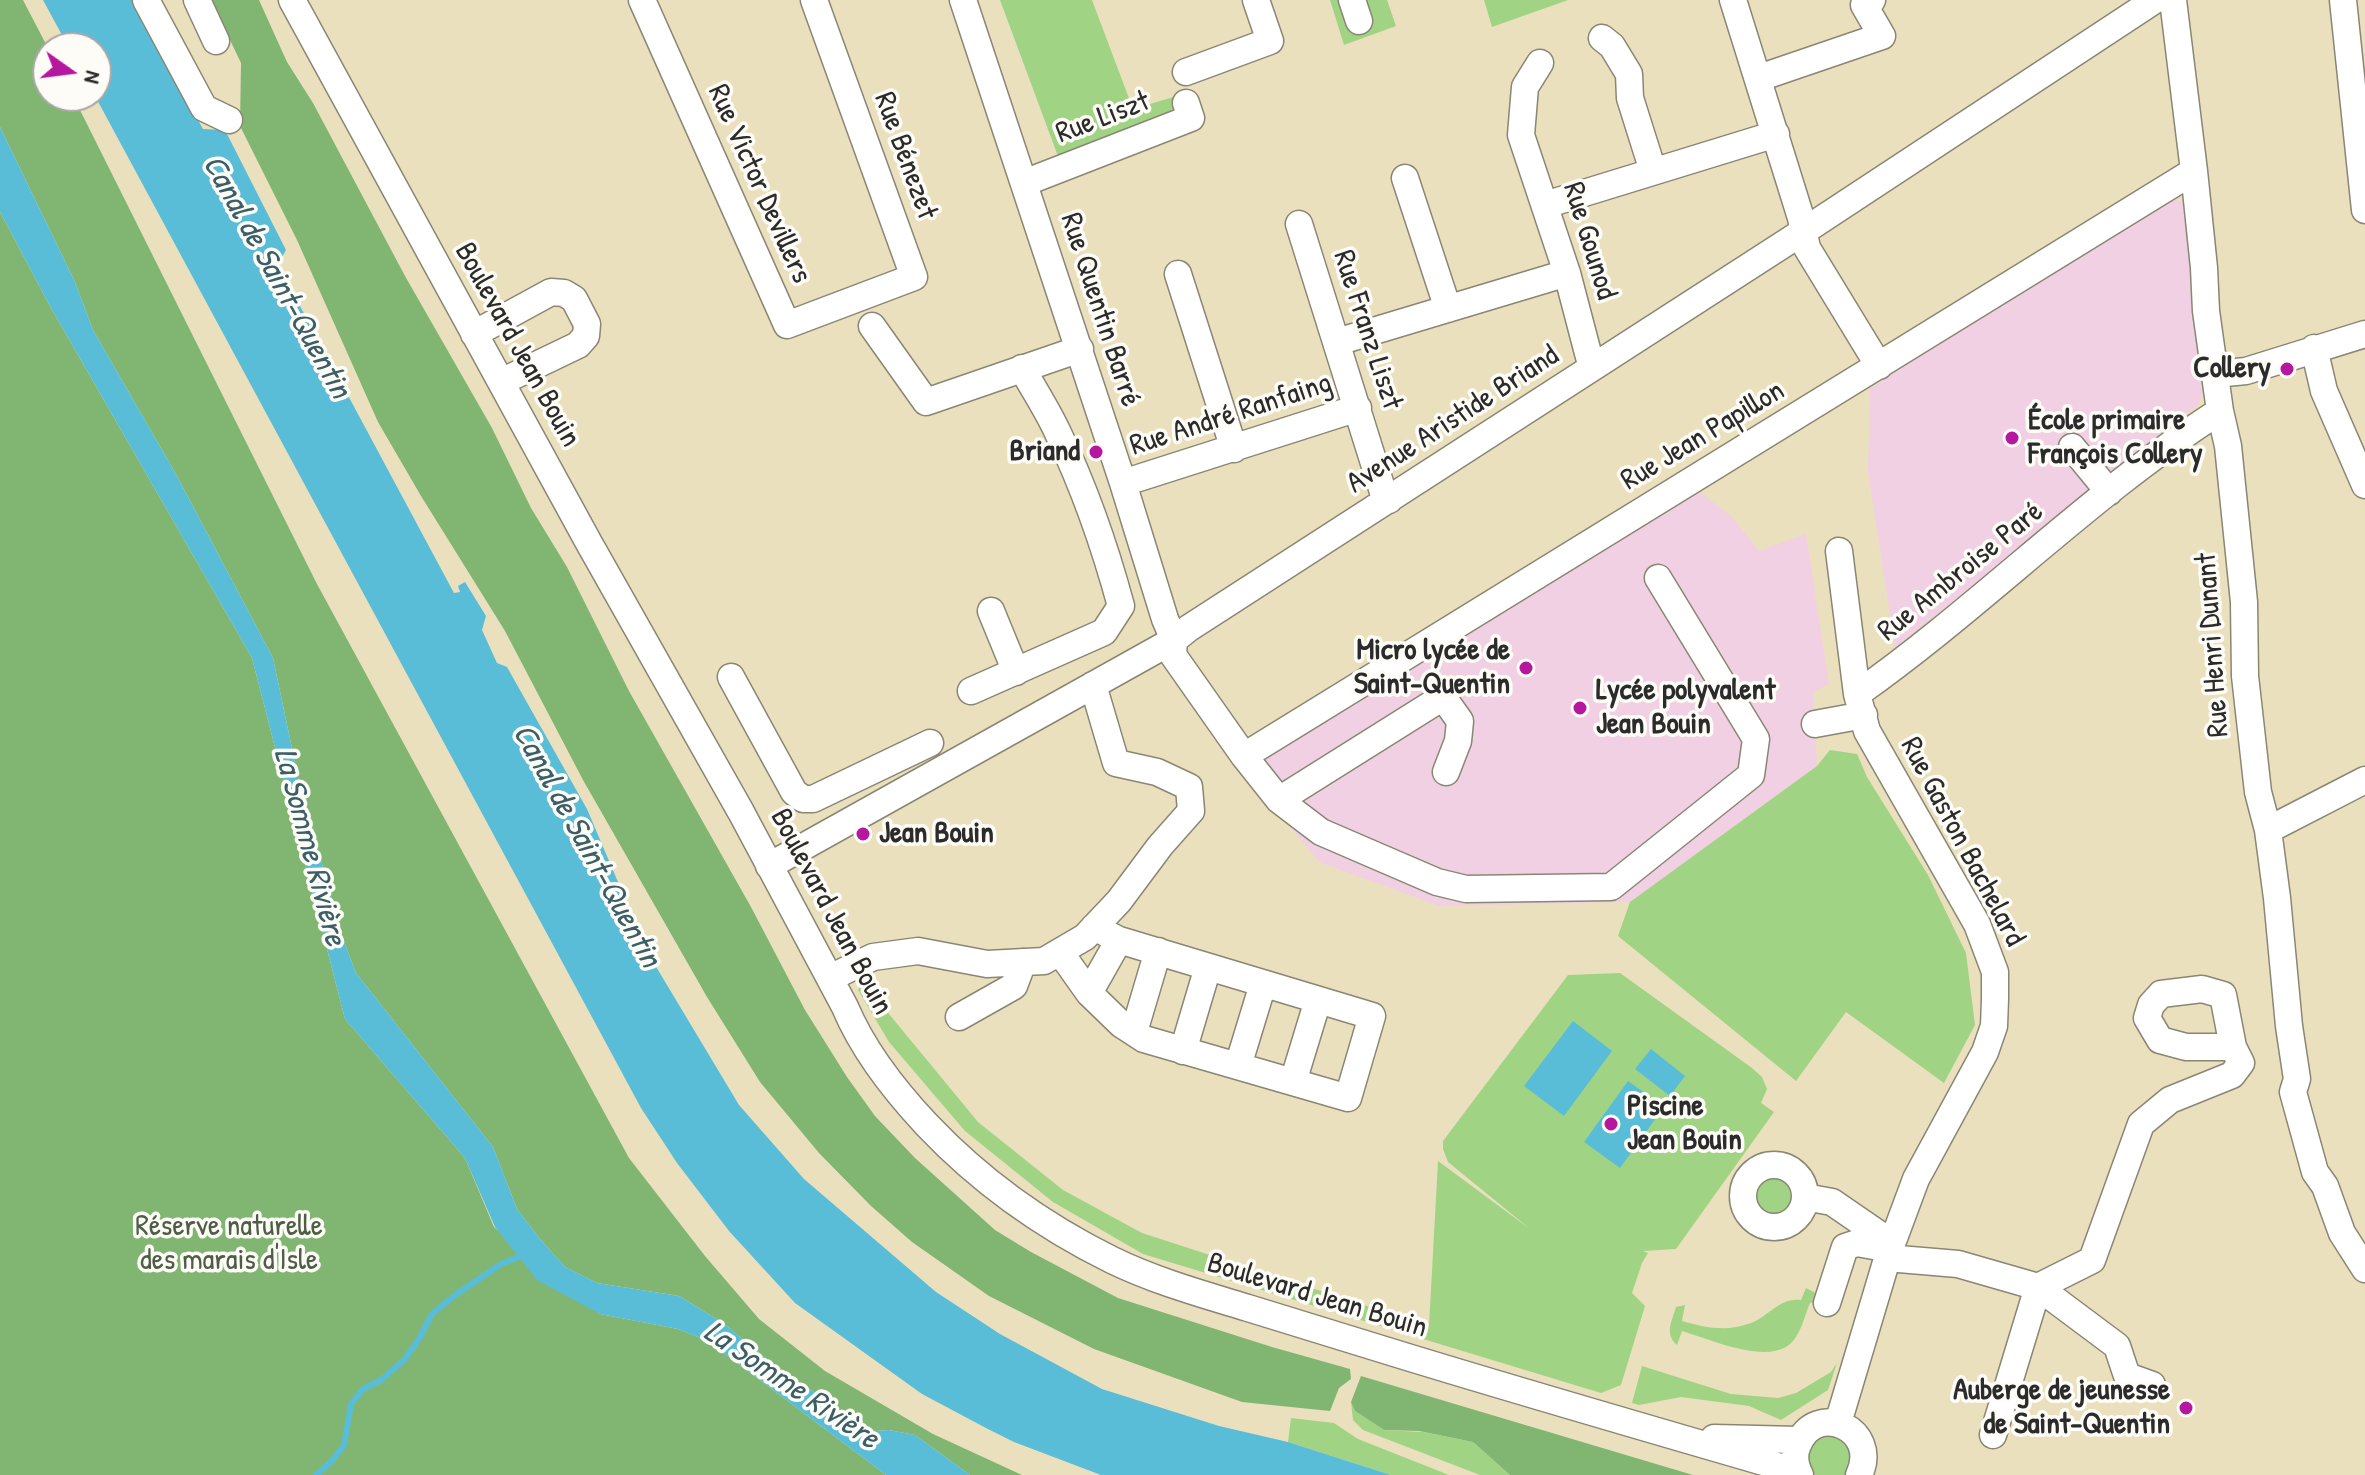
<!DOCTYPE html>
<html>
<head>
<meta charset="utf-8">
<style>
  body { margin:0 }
  #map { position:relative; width:2365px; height:1475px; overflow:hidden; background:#eae0bd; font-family:"Patrick Hand",sans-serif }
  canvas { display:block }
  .north { position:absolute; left:32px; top:32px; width:80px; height:80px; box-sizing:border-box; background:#fdfcf7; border:2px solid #a9a8a5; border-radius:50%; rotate:104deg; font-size:22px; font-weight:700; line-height:32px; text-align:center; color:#2b2b2b }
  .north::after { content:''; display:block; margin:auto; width:28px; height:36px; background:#b5179e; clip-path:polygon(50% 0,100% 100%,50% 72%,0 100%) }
</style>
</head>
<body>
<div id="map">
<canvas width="2365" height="1475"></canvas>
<div class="north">N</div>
</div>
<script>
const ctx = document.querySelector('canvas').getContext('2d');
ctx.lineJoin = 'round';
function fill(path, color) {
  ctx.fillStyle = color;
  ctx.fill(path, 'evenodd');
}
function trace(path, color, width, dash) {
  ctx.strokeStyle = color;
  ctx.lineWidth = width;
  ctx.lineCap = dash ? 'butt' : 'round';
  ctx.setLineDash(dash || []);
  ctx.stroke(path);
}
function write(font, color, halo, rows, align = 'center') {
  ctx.font = font + ' "Patrick Hand",sans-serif';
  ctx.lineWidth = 7;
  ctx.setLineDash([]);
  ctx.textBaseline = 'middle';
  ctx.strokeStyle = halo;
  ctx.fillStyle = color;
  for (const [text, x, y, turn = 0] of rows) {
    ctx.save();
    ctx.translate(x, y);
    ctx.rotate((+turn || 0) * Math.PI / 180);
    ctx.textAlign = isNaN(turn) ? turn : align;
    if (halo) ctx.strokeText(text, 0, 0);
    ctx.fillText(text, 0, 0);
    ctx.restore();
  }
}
const built = new Path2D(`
  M2171 198 2183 202 2203 393 2198 405 1895 648 1868 472 1870 388Z
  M1697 490 1732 517 1759 551 1806 534 1829 684 1813 692 1817 766 1630 902 1439 906 1319 862 1244 771Z`);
const green = new Path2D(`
  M1000 0H1092L1133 109 1177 96 1181 113 1059 159Z
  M1330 0H1387L1396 26 1344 45Z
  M1484 0H1568L1492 27Z
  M1830 750 1857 754 1867 777 1928 875 1966 953 1975 1025 1944 1083 1846 1012 1796 1081 1618 936 1630 902 1817 766Z
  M1620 973 1752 1068 1762 1077 1767 1089 1761 1103 1774 1112 1676 1249 1643 1251 1648 1253 1642 1263 1632 1293 1645 1306 1621 1385 1601 1393 1143 1254 1053 1202 965 1131 889 1042 858 990 867 975 889 1014 978 1122 1063 1190 1142 1233 1429 1326 1438 1161 1530 1229 1448 1162 1443 1149V1141L1568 975Z
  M1752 1196a22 22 0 1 1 44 0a22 22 0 1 1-44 0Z
  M1806 1288 1814 1292 1819 1300 1810 1303C1804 1317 1800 1339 1786 1347 1760 1362 1709 1339 1682 1331L1677 1345C1664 1334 1672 1321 1676 1307L1685 1305 1682 1321C1706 1328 1727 1332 1751 1323 1769 1316 1780 1297 1801 1300Z
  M1837 1363 1828 1390 1781 1420 1749 1406 1681 1397 1639 1405 1632 1403 1642 1366 1731 1394 1778 1398 1796 1393 1831 1372Z
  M1351 1402 1355 1411 1384 1430 1423 1432 1473 1442 1510 1475H1480L1363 1430 1353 1420Z
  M1291 1418 1334 1423 1358 1439 1449 1475H1391L1288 1442Z
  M1831 1435C1851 1440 1857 1459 1845 1475H1815C1801 1459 1809 1438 1831 1435Z`);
const forest = new Path2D(`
  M0 0H23L48 48V96H73L317 584 629 1158 705 1256 759 1319 825 1371 933 1434 1022 1475H970L915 1435 889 1430 875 1431 784 1373 723 1323 679 1296 597 1283 565 1267 540 1239 517 1209 493 1147 356 973 342 936 298 777 273 658 177 476 93 330 75 282 0 127Z
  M211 0H259L287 62 313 103 405 276 492 428 531 508 567 567 629 691 751 907 805 1010 847 1077 875 1116 915 1158 995 1230 1031 1252 1118 1298 1272 1347 1350 1369 1351 1379 1339 1388 1330 1411 1242 1402 1094 1349 989 1296 912 1242 871 1206 819 1153 760 1082 707 997 583 780 505 631 421 496 378 422 297 240 240 126 241 63Z
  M0 212 51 308 252 658 345 1019 465 1158 494 1227 600 1314 678 1329 708 1341 886 1475H0Z
  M1361 1376 1693 1475H1510L1473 1442 1419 1431 1384 1430 1355 1411 1351 1402Z`);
const water = new Path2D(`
  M43 0H132L203 129 225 130 286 250 278 265 454 593 460 592 458 586 465 582 486 616 482 630 497 663 507 667 587 809 649 955 739 1105 804 1179 936 1292 1000 1334 1102 1389 1219 1426 1288 1442 1391 1475H1101L1014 1442 986 1428 922 1394 795 1303 729 1231 677 1163 641 1108 95 96 96 48H69Z
  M0 127 75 282 93 330 177 476 273 658 298 777 342 936 356 973 493 1147 517 1209 540 1239 565 1267 597 1283 679 1296 723 1323 784 1373 875 1431 889 1430 915 1435 970 1475H886L708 1341 678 1329 600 1314 537 1280 495 1227 465 1158 345 1019 252 658 51 308 0 212Z
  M1573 1021 1612 1051 1564 1116 1524 1086Z
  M1651 1049 1685 1076 1670 1096 1635 1069Z
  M1628 1081 1664 1107 1620 1168 1584 1142Z`);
const stream = new Path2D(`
  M316 1475 331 1462 344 1445 351 1404 363 1389 381 1380 404 1360 419 1339 432 1314 454 1296 501 1264 524 1255`);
const minor = new Path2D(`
  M146 0 204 108 229 120
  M197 0 216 41
  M292 0 589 543 741 812 845 1007C863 1050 896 1092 927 1125 980 1181 1043 1226 1112 1260 1155 1281 1202 1294 1248 1308 1300 1324 1352 1340 1404 1356 1535 1396 1667 1434 1798 1472
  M642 0 787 325 914 277 814 0
  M963 0 1123 483 1165 619 1174 640 1173 655 1244 756 1279 800 1443 697 1460 721 1458 741 1446 772
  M1352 0 1359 21
  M1733 0 1801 218 1807 248 1879 366
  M2173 0 2194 171 2204 268 2206 311 2220 411 2228 446 2244 602 2245 676 2258 792 2268 830 2277 898 2289 1026 2297 1079 2293 1092 2315 1172 2325 1186 2342 1233 2365 1269
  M2343 0 2365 210
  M1602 38 1612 46 1629 74 1630 98 1653 171
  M1540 63 1525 87 1521 135 1567 273 1589 357 1594 366
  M1186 72 1270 41 1256 0
  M1759 78 1882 36 1864 5 1872 0
  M1405 178 1448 309
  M1024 183 1191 118 1186 103
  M1545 205 1776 134
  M1299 224 1383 492 1389 500
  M1178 274 1234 449
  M872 326 926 402 1080 349
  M474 334 551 292 564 293 574 299 587 324 586 336 578 345 501 382
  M1337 342 1567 273
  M2314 348 2324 391 2365 485
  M2215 374 2246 371 2365 334
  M2072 447 2109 492
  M1123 483 1358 408
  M991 611 1016 672
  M731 677 794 792 803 799H813L930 743
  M971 691 1104 632 1121 606C1105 547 1085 489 1058 433 1048 411 1034 390 1022 368
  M1857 694C1982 606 2090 494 2220 411
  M1815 724 1864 715
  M1244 756 2194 171
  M1279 800 1321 832 1437 882 1466 889 1611 887 1751 775 1756 739 1658 578
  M2268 830 2365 780
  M769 866 1174 640 1189 628 1804 231 2155 0
  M1060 952 1089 993 1121 1024 1144 1039 1348 1098 1372 1016 1119 940 1094 927
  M830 978 873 957 918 951 987 964 1044 961 1085 937 1119 901 1160 846 1191 811 1189 787 1157 772 1116 763 1093 685
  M1089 993 1119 940
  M959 1017 1014 986 1023 962
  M1134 1032 1158 951
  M1183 1051 1208 967
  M1238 1066 1263 984
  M1293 1082 1318 1000
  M1743 1196a31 31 0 1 1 62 0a31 31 0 1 1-62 0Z
  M1805 1197 1832 1202 1880 1235 1894 1237
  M1887 1258 1958 1264 2038 1287 1993 1435
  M1827 1303 1845 1247 1857 1243 1890 1249
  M2152 1385 2127 1376 2117 1346 2038 1287 2092 1260 2141 1124 2170 1100 2232 1075 2241 1063 2233 1047 2223 995 2202 989 2161 994 2151 1005 2147 1018 2160 1040 2186 1047H2233
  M1838 1423 1890 1249 1916 1179 1985 1052 1994 1026 1995 999V972L1977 924 1867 731 1857 694 1839 551
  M1714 1438 1799 1440
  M1800 1475C1795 1465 1793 1455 1798 1445 1815 1400 1881 1429 1859 1475`);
const markers = [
  [2287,369,8,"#b5179e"],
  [2012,438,8,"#b5179e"],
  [1096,452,8,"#b5179e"],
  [1526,668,8,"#b5179e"],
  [1580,708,8,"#b5179e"],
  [863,834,8,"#b5179e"],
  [1611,1124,8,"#b5179e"],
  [2186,1408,8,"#b5179e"]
];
const streetNames = [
  ["Rue Liszt",1103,118,-21],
  ["Rue Bénezet",905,156,70],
  ["Rue Victor Devillers",759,184,66],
  ["Rue Gounod",1589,241,73],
  ["Rue Quentin Barré",1100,310,72],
  ["Rue Franz Liszt",1367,330,72],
  ["Boulevard Jean Bouin",517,345,61],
  ["Rue André Ranfaing",1231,415,-18],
  ["Avenue Aristide Briand",1453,420,-33],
  ["Rue Jean Papillon",1703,436,-31],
  ["Rue Ambroise Paré",1961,572,-39],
  ["Rue Henri Dunant",2213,645,-94],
  ["Rue Gaston Bachelard",1962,842,62],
  ["Boulevard Jean Bouin",831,912,62],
  ["Boulevard Jean Bouin",1317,1296,17]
];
const poiNames = [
  ["Collery",2271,369],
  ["École primaire",2028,421,"left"],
  ["François Collery",2028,455,"left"],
  ["Briand",1080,452],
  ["Micro lycée de",1510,651],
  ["Saint-Quentin",1510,685],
  ["Lycée polyvalent",1596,691,"left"],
  ["Jean Bouin",1596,725,"left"],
  ["Jean Bouin",879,834,"left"],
  ["Piscine",1627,1107,"left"],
  ["Jean Bouin",1627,1141,"left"],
  ["Auberge de jeunesse",2170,1391],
  ["de Saint-Quentin",2170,1425]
];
const parkNames = [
  ["Réserve naturelle",229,1227],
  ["des marais d'Isle",229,1261]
];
const waterNames = [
  ["Canal de Saint-Quentin",276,277,61],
  ["Canal de Saint-Quentin",586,846,61],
  ["La Somme Rivière",309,847,75],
  ["La Somme Rivière",791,1386,34]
];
fill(built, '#f1d0e4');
fill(green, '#a0d484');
fill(forest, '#80b672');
fill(water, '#59bdd8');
trace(stream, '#59bdd8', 6);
trace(minor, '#8a8674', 29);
trace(minor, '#fff', 26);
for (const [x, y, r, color] of markers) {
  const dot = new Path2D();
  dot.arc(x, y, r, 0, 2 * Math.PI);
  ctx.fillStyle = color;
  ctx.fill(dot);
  trace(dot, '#fdfcf7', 3);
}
write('30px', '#2b2b2b', '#fdfcf7', streetNames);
write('bold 30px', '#2b2b2b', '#fdfcf7', poiNames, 'right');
write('30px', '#4e5e46', '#fdfcf7', parkNames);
write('italic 32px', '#3b5e68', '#fdfcf7', waterNames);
</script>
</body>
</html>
